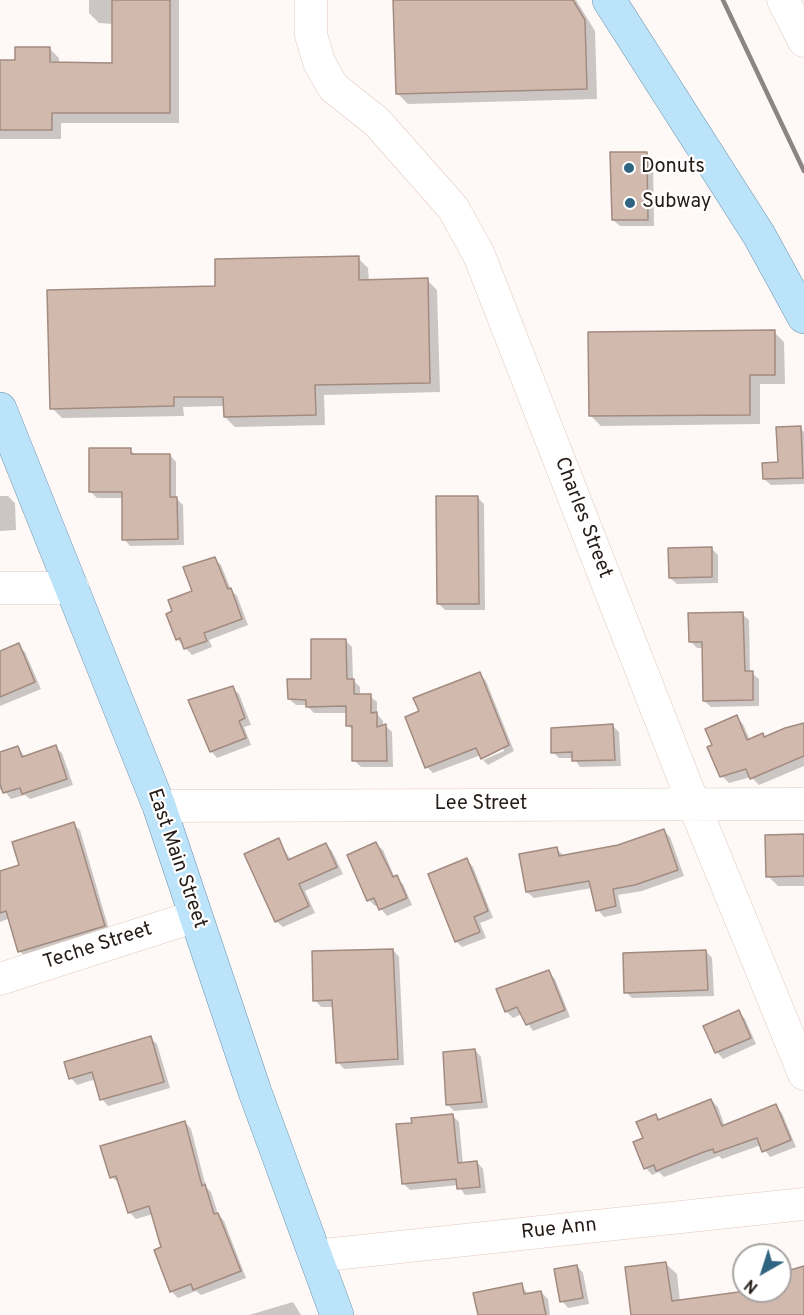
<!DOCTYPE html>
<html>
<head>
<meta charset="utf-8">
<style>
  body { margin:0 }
  #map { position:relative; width:804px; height:1315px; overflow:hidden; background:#fef8f6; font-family:Overpass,sans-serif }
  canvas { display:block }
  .north { position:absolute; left:732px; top:1243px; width:60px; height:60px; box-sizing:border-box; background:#fff; border:2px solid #a8a4a3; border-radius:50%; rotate:219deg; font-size:16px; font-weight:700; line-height:24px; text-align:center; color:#251c18 }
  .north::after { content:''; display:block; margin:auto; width:21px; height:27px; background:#306581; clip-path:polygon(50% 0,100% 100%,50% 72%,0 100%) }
</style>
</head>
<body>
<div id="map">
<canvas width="804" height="1315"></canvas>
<div class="north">N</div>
</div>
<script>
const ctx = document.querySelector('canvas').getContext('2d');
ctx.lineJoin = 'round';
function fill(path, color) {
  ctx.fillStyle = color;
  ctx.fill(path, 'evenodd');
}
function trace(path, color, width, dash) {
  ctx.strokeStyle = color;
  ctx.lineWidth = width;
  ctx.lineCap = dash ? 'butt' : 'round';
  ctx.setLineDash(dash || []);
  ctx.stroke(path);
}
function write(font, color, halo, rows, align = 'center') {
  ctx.font = font + ' Overpass,sans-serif';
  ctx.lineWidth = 4.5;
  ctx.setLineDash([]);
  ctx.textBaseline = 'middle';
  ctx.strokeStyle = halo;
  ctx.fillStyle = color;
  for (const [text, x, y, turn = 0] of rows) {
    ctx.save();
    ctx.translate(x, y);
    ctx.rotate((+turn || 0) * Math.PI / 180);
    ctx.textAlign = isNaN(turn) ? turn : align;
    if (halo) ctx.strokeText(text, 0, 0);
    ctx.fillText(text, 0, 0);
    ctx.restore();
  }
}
const shadow = new Path2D(`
  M89 0H179V123H61V139H0V62H17L49 48 59 58V64H114V24L99 23 89 13Z
  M395 0H576L595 31 597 99 408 104 398 94Z
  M646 153 653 160 654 226H620L613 220Z
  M358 258 368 268 369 281 427 280 437 290 440 392 324 395 325 425 235 427 225 417V406L183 407 184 416 62 418 52 408 217 288Z
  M774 332 784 342 785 384H760V424L601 426 591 416Z
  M800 428 804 432V484L771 485 764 479 779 464Z
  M130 450 136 455H170L176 462V498L183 505 184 545 130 546 124 539 123 498H97L91 492Z
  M0 496H8L15 503 16 530 0 531Z
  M477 497 484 504 485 610H445L438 603Z
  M711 548 718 555V583L677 584 670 578Z
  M215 559 221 565 231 590 237 596 248 625 209 640 212 647 192 655 177 639 194 592Z
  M742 614 749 620 750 672 759 679V706L711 707 704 701 703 648H697L690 641Z
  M346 641 352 647 353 680 360 687V696H370L377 702V714L383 721V727L386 726 392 732 393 767H361L354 760V732L348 725V713H314L306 705H296L289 699 312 681Z
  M18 645 25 652 41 689 0 706V653Z
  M480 674 486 681 514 751 488 765 483 760 504 751 503 748 483 756V759L481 755 433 773 427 767 421 712Z
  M232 688 239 694 251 725 244 727 251 745 217 758 211 751Z
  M736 717 743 724 750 740 762 735 766 739 804 725V766L759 785 751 777 729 783 722 776 714 746Z
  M613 726 619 732 621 766 580 767 574 758H559L553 752Z
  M18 747 25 757 55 747 62 753 73 785 30 799 25 795 11 799 3 789 0 790V753Z
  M73 824 80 830 110 933 26 958 20 951 10 918 0 922V873L21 866Z
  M663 830 670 837 684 876 642 891 618 895 622 913 604 917 598 910 592 888 534 898 527 892 557 849 563 855 618 847Z
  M804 835V886H778L768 876Z
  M278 840 291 860 326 845 332 851 343 874 305 891 315 913 283 927 276 921Z
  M376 844 383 850 395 878 403 884 412 905 387 916 378 905 375 906 369 900Z
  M467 860 473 867 493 918 480 923 486 938 462 947 456 941Z
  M393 950 399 957 404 1065 344 1069 338 1062 334 1007H321L315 1000Z
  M706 951 712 958 714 996 632 998 626 992Z
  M548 972 555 979 570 1017 533 1031 522 1014 513 1018 506 1011Z
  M739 1012 745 1019 756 1044 723 1059 717 1052Z
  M150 1038 157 1044 170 1088 108 1106 102 1099 96 1079 77 1085 71 1078Z
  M475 1050 481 1057 488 1108 454 1111 448 1105Z
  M711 1100 718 1107 725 1127 775 1106 782 1113 796 1147 770 1157 761 1145 722 1159 719 1156 664 1177 659 1172 652 1175 646 1168 645 1138 656 1116 660 1120Z
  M452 1115 459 1122 463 1164 477 1162 483 1169 486 1193 465 1195 458 1185 410 1190 403 1183Z
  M185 1122 191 1129 206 1187 211 1192 218 1214 224 1221 246 1278 201 1295 196 1291 178 1298 171 1291 163 1248 153 1214 136 1219 129 1212 120 1183 111 1177Z
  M666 1264 677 1274 680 1302 757 1291H780V1274L804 1270V1315H633Z
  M577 1266 583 1273 589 1304 568 1308 562 1301Z
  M521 1285 529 1295 541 1292 548 1299 550 1315H479Z
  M293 1302 301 1315H249Z`);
const building = new Path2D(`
  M112 0H170V113H52V130H0V60H15V47H50V62L112 63Z
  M393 0H573L585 20 587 89 396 94Z
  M610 152H647L648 220H612Z
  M359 256V280L428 278 430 383 315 385 316 415 224 417 223 397H174V406L50 409 47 290 215 286V259Z
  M775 330V375H750V415L589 416 588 332Z
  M801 426 803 478 763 479 762 463 778 462 776 427Z
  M89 448H131V454H170V497H177L178 539 122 540V492H89Z
  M436 496H478L479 604H437Z
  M712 547V577L669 578 668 548Z
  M215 557 228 589 231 588 242 619 204 633 207 641 184 649 180 638 176 640 166 614 172 611 168 600 192 591 183 567Z
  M743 612 745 671H753V700L703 701 702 642H689L688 613Z
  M311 639H346L347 679H354V694H371V713L377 712V727L386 724 387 761H352V726H346V706L306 707V700L288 699 287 679H311Z
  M19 643 35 682 0 697V651Z
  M480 672 509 745 481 759 476 748 425 768 405 717 419 711 413 698Z
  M233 686 245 718 239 721 246 738 210 752 188 700Z
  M737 715 747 740 763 733 764 737 785 728 804 723V756L750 779 746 769 720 777 707 747 712 745 705 729Z
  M613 724 615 760 572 761V752L551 753V728Z
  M56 745 67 779 22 794 20 788 3 793 0 784V752L18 746 22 757Z
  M74 822 105 926 18 952 6 911 0 913V871L19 865 12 842Z
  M664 829 678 870 635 885 613 889 616 906 596 911 589 881 526 892 519 854 557 847 559 856 618 845Z
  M804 834V876L766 877 765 835Z
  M279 838 288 860 326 843 337 867 299 884 309 906 275 922 244 854Z
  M376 842 393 877 397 875 407 898 379 910 374 898 367 901 347 855Z
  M467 858 488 911 474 917 480 932 455 942 428 874Z
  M393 949 398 1059 336 1063 332 1000 313 1001 312 951Z
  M706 950 708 990 624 993 623 953Z
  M549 970 565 1010 526 1025 517 1007 505 1012 496 989Z
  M739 1010 751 1038 715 1053 703 1026Z
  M151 1036 164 1082 100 1100 92 1072 69 1079 64 1062Z
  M475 1049 482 1102 446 1105 443 1052Z
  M711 1099 722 1126 776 1104 791 1140 762 1152 757 1138 714 1153 713 1149 701 1153 656 1171 654 1165 644 1169 633 1142 643 1138 636 1122 656 1114 658 1120Z
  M453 1114 458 1163 477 1161 480 1187 457 1189 456 1179 402 1184 396 1124 412 1123 411 1118Z
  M185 1121 202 1186 205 1184 214 1214 218 1213 241 1271 193 1290 191 1284 170 1292 154 1250 161 1247 149 1206 128 1213 116 1176 110 1178 100 1146Z
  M666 1262 672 1301 746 1291H780V1273L804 1266V1315H631L625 1267Z
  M577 1265 583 1298 560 1302 554 1269Z
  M522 1283 524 1294 541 1291 546 1315H478L473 1293Z`);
const minor = new Path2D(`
  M311 0V35L319 62 333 87 377 122 453 208 479 255 694 805 804 1074
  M783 0 804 41
  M0 588H73
  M159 806 804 804
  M0 979 196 916
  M315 1256 804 1204`);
const major = new Path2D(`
  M609 0 759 235 804 317
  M0 409 159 806 255 1092 337 1315`);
const rail = new Path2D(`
  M723 0 804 171`);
const markers = [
  [629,168,6,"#306581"],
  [630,203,6,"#306581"]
];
const poiNames = [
  ["Donuts",641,168],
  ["Subway",642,203]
];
const streetNames = [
  ["Charles Street",582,518,69],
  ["Lee Street",481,805],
  ["East Main Street",176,859,71],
  ["Teche Street",98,947,-18],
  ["Rue Ann",559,1230,-6]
];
fill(shadow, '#0003');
fill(building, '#d2b9ae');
trace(building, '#a28b80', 1.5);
trace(minor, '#e2c9be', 33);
trace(major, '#6992a9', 34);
trace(minor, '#fff', 32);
trace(major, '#bbe3fa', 33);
trace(rail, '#8c8582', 4.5);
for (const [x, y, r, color] of markers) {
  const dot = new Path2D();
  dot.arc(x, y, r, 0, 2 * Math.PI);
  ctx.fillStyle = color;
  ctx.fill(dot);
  trace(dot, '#fff', 2);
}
write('20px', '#251c18', '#fff', poiNames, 'left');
write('20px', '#251c18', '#fff', streetNames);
</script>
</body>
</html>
